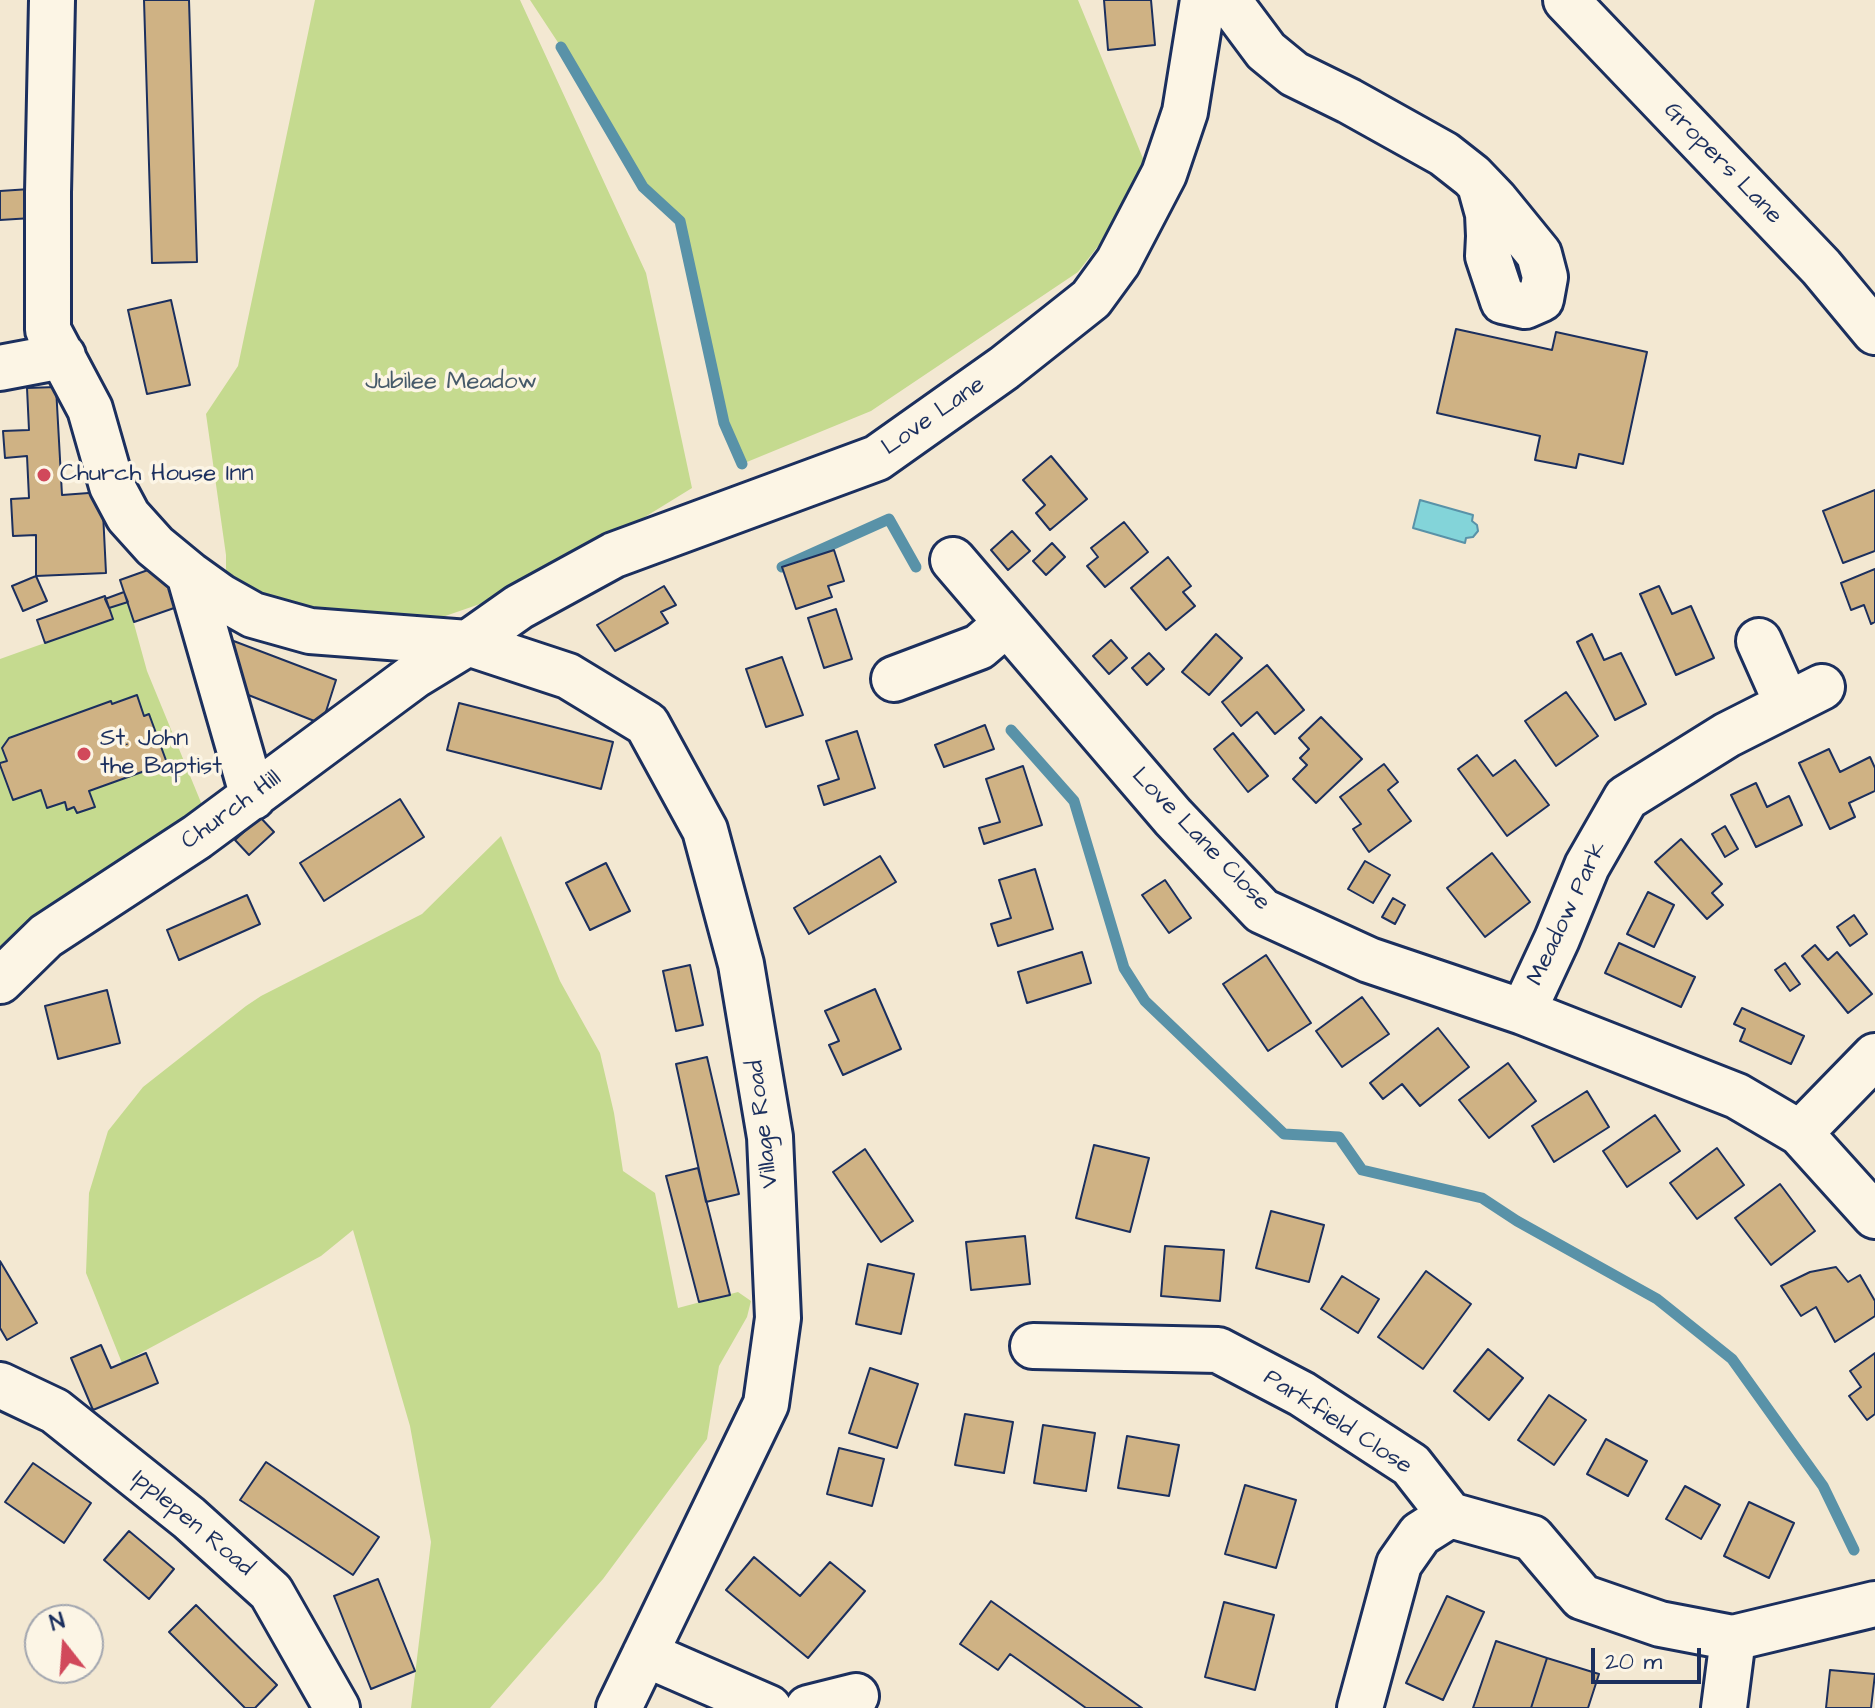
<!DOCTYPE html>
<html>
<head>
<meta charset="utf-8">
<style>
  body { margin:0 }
  #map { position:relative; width:1875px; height:1708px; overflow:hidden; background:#f3e8d2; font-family:"Architects Daughter",sans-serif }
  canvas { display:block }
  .north { position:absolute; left:24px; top:1604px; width:80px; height:80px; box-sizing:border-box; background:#fcf5e5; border:2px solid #a2a6af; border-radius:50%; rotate:343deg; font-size:22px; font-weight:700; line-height:32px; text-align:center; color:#1b2f5e }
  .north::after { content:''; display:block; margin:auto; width:28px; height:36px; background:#d1495b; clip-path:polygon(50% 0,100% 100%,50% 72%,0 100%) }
  .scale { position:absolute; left:1591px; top:1648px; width:110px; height:36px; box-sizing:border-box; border:4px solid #1b2f5e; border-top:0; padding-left:10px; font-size:24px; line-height:28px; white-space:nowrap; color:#1b2f5e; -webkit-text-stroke:6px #fcf5e5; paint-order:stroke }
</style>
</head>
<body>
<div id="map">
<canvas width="1875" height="1708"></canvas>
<div class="north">N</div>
<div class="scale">20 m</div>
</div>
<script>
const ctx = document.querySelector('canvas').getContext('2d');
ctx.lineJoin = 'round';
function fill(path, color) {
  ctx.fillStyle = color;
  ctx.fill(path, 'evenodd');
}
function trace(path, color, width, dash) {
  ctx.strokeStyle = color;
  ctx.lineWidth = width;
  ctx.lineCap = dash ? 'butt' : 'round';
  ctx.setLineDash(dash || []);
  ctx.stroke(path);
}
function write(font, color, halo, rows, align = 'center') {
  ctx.font = font + ' "Architects Daughter",sans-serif';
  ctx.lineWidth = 7;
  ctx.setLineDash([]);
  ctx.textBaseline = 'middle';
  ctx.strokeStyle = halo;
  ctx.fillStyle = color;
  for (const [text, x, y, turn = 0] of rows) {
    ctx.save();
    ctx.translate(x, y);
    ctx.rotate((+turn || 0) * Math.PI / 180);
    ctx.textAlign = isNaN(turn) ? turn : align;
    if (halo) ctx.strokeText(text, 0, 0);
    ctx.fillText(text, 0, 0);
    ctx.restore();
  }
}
const green = new Path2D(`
  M315 0H520L646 273 692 488 575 560 503 596 428 622 329 620 226 582V555L206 414 238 366Z
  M530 0H1078L1151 178 1078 272 871 411 742 464 724 423 680 221 643 187 561 47Z
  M128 602 147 671 209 822 0 962V659L112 619 109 608Z
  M501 836 560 981 600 1053 614 1113 623 1171 655 1193 678 1308 738 1292 751 1301 747 1317 719 1366 707 1439 603 1579 490 1708H411L431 1542 410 1426 353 1230 321 1256 122 1363 86 1273 89 1193 108 1131 143 1087 246 1006 261 996 422 914Z`);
const water = new Path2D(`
  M1420 500 1473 515 1472 521 1477 525 1478 531 1473 537 1466 538 1465 543 1413 528Z`);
const stream = new Path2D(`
  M561 47 643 187 680 221 724 423 742 464
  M782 567 889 519 916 567
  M1011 730 1074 801 1124 968 1145 1001 1284 1134 1339 1137 1362 1170 1482 1198 1517 1221 1657 1299 1732 1359 1823 1486 1854 1550`);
const building = new Path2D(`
  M144 0H189L197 262 152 263Z
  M1104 0H1151L1155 45 1108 50Z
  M30 189 32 218 0 220V191Z
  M171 300 190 385 147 394 128 310Z
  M1456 329 1552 350 1556 332 1647 352 1623 464 1579 454 1576 468 1535 460 1540 436 1437 413Z
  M56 387 62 495 102 492 106 573 36 576V535L13 536 11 499 29 498 27 456 5 458 3 431 29 430 27 388Z
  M1051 456 1087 499 1050 530 1036 513 1045 505 1023 480Z
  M1875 490V551L1843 563 1823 511Z
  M1124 522 1148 552 1105 587 1087 566 1098 557 1091 548Z
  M1012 531 1030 551 1008 570 991 550Z
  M1052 543 1065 557 1046 575 1033 561Z
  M834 550 844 581 828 586 832 597 796 609 782 567Z
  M1168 557 1191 586 1183 592 1195 606 1166 630 1131 588Z
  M162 565 177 607 134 622 120 580Z
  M1875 569V622L1871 624 1864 605 1851 610 1841 583Z
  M36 576 47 601 23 611 12 586Z
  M664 586 676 605 661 612 668 623 615 651 597 625Z
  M1659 586 1672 614 1691 606 1714 658 1676 675 1640 594Z
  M124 592 128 602 109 608 105 599Z
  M105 596 113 619 45 643 37 620Z
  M836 609 852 659 824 668 808 618Z
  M210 632 336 680 322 724 228 687Z
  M1216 634 1242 658 1209 695 1182 672Z
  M1592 634 1604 660 1621 653 1646 704 1615 720 1577 642Z
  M1111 640 1127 658 1109 674 1093 656Z
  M1149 653 1164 669 1147 685 1132 668Z
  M782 657 803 715 766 727 746 669Z
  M1267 665 1304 710 1275 734 1257 712 1241 726 1222 702Z
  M1566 692 1598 736 1556 766 1525 721Z
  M137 695 144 716 149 714 167 763 89 791 95 807 77 813 74 807 67 810 65 802 47 808 41 790 13 800 0 765V763L7 761 2 748 9 738 111 701 112 704Z
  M459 703 613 742 601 789 447 750Z
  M1321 717 1362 759 1316 803 1293 779 1307 765 1300 758 1309 749 1299 738Z
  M985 725 994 749 944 767 935 745Z
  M857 731 875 788 824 805 818 786 839 779 826 741Z
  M1233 733 1268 776 1248 792 1214 749Z
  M1829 749 1840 772 1870 757 1875 768V791L1849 803 1855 817 1830 829 1799 763Z
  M1477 755 1493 776 1515 760 1549 805 1507 836 1458 769Z
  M1384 764 1398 782 1388 790 1411 821 1369 852 1353 829 1361 824 1340 797Z
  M1023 766 1042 825 984 844 979 828 1000 822 986 779Z
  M1756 783 1767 807 1789 796 1802 825 1756 847 1731 795Z
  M400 799 424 837 324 901 300 863Z
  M260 817 274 832 249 855 235 840Z
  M1725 826 1738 849 1725 857 1712 834Z
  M1681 839 1722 884 1712 893 1723 905 1707 919 1655 862Z
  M1492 853 1530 902 1485 937 1447 888Z
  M880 856 896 882 809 934 794 908Z
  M1365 861 1390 875 1373 903 1348 889Z
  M606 863 630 911 590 930 566 883Z
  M1035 869 1053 929 998 946 991 924 1011 918 999 880Z
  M1165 880 1191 918 1169 933 1142 895Z
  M1648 892 1674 905 1654 947 1627 934Z
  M247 895 260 924 179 960 167 930Z
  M1393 898 1405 905 1395 924 1382 917Z
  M1854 915 1867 934 1850 946 1837 927Z
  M1619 943 1695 977 1681 1007 1605 973Z
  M1815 945 1828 960 1837 952 1872 994 1848 1013 1802 956Z
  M1082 952 1091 983 1027 1003 1018 972Z
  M1266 955 1311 1023 1268 1051 1223 984Z
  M1785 963 1800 984 1790 991 1775 970Z
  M690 965 703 1025 676 1031 663 971Z
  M875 989 901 1049 843 1075 829 1045 839 1041 825 1011Z
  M107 990 120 1043 58 1059 45 1006Z
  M1362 997 1389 1034 1342 1067 1316 1031Z
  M1742 1008 1804 1036 1791 1064 1740 1041 1745 1029 1734 1024Z
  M1438 1028 1469 1067 1420 1106 1402 1084 1383 1099 1370 1083Z
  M707 1057 739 1194 706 1202 676 1064Z
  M1508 1063 1536 1101 1489 1138 1459 1100Z
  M1587 1091 1609 1127 1554 1162 1532 1126Z
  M1655 1115 1680 1151 1627 1187 1603 1151Z
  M1094 1145 1149 1158 1130 1232 1076 1218Z
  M1717 1148 1744 1185 1697 1219 1670 1183Z
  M865 1149 913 1221 881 1242 833 1172Z
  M698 1168 730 1295 699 1302 666 1176Z
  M1780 1184 1815 1231 1771 1265 1735 1218Z
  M1271 1211 1324 1225 1309 1282 1256 1268Z
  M1025 1236 1030 1284 971 1290 966 1242Z
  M1165 1246 1224 1250 1220 1301 1161 1296Z
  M0 1261 37 1323 7 1340 0 1328Z
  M868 1264 914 1274 901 1334 856 1324Z
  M1836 1267 1848 1282 1860 1275 1875 1301V1316L1835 1342 1816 1307 1801 1316 1781 1286 1810 1272Z
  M1426 1271 1471 1304 1423 1369 1378 1337Z
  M1342 1276 1379 1299 1358 1333 1321 1309Z
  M101 1345 111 1368 146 1353 158 1383 93 1410 71 1358Z
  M1488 1349 1523 1378 1489 1420 1454 1391Z
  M1875 1353V1414L1867 1420 1849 1396 1861 1387 1850 1371Z
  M870 1368 918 1384 897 1448 849 1433Z
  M1549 1395 1586 1420 1554 1465 1518 1440Z
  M965 1414 1013 1422 1004 1473 955 1465Z
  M1043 1425 1095 1433 1086 1491 1034 1483Z
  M1127 1436 1179 1445 1169 1496 1118 1488Z
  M1606 1439 1647 1461 1628 1496 1587 1474Z
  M839 1448 884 1459 872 1506 827 1494Z
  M266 1462 379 1537 353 1575 240 1500Z
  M33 1463 91 1503 64 1543 5 1502Z
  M1245 1485 1296 1500 1276 1568 1225 1554Z
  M1685 1486 1720 1505 1701 1539 1666 1519Z
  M1749 1502 1794 1523 1769 1578 1724 1556Z
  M129 1531 174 1569 149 1599 104 1560Z
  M754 1557 800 1596 830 1562 865 1591 808 1658 726 1590Z
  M378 1579 415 1671 371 1689 334 1596Z
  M1447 1596 1484 1612 1443 1700 1406 1683Z
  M991 1601 1142 1708H1086L1010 1654 998 1670 960 1644Z
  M1224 1602 1274 1615 1255 1690 1205 1677Z
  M196 1605 277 1685 255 1708H245L169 1632Z
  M1496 1641 1547 1658 1531 1708H1473Z
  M1547 1658 1599 1674 1588 1708H1531Z
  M1830 1670 1875 1674 1871 1708H1826Z`);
const minor = new Path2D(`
  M52 0 48 193V330L90 409 112 486 128 516 155 546 189 574 221 597 253 615 310 631 468 643 568 676 647 724 705 830 741 964 770 1137 778 1318 766 1404 619 1708
  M1228 0 1266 51 1294 74 1349 101 1444 154 1472 176 1495 200 1539 254 1545 277 1541 299 1525 306 1503 301 1488 256 1489 236 1488 214 1480 185
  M1566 0 1821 267 1875 332
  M0 368 63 356
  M953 560 1173 817 1262 911 1369 960 1523 1012 1737 1096 1800 1133 1875 1216
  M189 574 253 797
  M1759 641 1787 704
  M894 679 979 647 1007 623
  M0 981 46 936 197 837 414 676 468 643 519 607 614 555 877 458 1004 368 1091 299 1118 262 1164 174 1185 112 1203 0
  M1523 1012 1557 939 1587 866 1626 798 1727 735 1822 687
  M1800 1133 1875 1056
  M1033 1346 1218 1350 1302 1394 1411 1465 1450 1515 1532 1538 1582 1597 1660 1624 1733 1638 1875 1604
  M0 1385 55 1411 189 1518 271 1592 337 1708
  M645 1654 769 1708
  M808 1708 856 1696
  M1360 1708 1399 1564 1420 1534 1450 1515
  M1724 1708 1733 1638`);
const markers = [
  [44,475,8,"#d1495b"],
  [84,754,8,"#d1495b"]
];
const streetNames = [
  ["Gropers Lane",1722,164,46],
  ["Love Lane",934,417,-35],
  ["Church Hill",232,811,-36],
  ["Love Lane Close",1200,840,46],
  ["Meadow Park",1568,914,-65],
  ["Village Road",764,1124,-97],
  ["Parkfield Close",1337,1423,33],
  ["Ipplepen Road",192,1524,40]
];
const parkNames = [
  ["Jubilee Meadow",451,383]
];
const poiNames = [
  ["Church House Inn",60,475],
  ["St. John",100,740],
  ["the Baptist",100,768]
];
fill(green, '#c5da8f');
fill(water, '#83d4d9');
trace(water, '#5992a8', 2);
trace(stream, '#5992a8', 11);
fill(building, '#cfb284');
trace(building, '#1b2f5e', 2);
trace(minor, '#1b2f5e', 50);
trace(minor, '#fcf5e5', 44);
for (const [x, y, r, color] of markers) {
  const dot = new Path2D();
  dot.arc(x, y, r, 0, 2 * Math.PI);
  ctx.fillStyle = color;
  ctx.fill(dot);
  trace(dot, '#fcf5e5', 3);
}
write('24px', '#1b2f5e', '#fcf5e5', streetNames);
write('24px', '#465a6a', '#fcf5e5', parkNames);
write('24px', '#1b2f5e', '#fcf5e5', poiNames, 'left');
</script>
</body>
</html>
